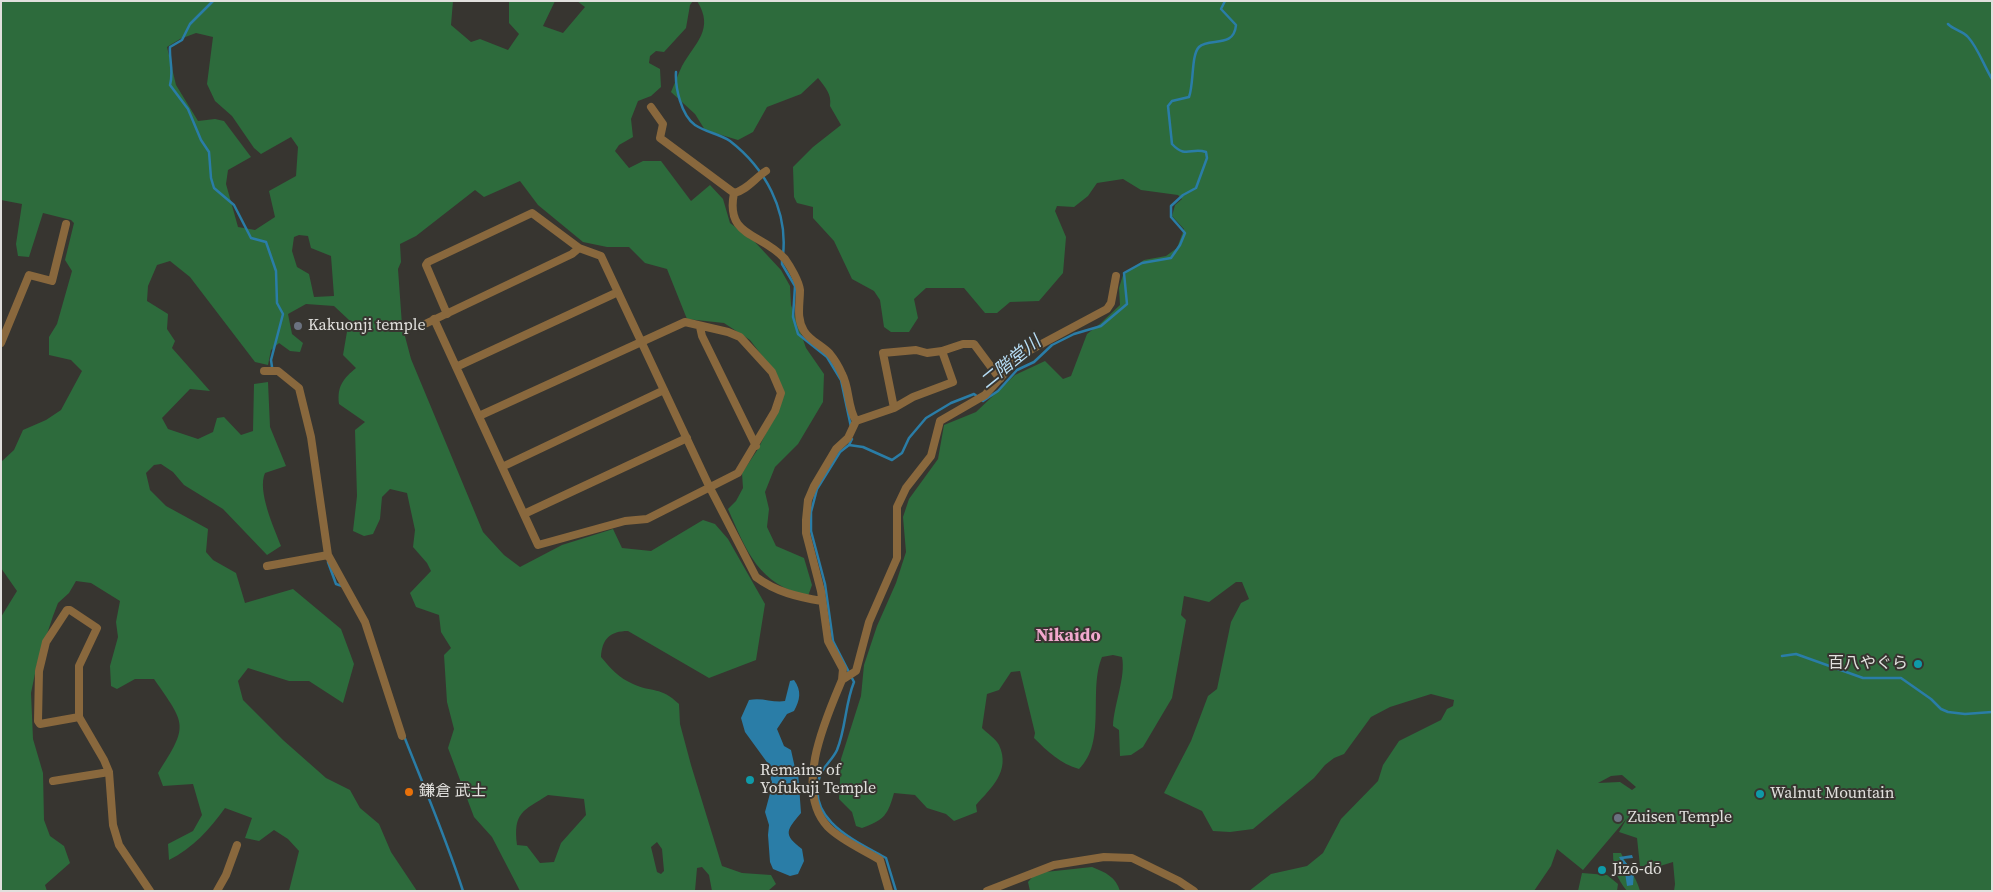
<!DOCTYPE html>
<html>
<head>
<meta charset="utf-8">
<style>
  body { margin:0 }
  #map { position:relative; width:1993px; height:892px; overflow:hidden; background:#373530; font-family:"Source Serif 4",serif }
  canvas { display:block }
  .frame { position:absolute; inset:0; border:2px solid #e1e0dd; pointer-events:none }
</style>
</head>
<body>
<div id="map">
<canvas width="1993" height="892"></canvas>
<div class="frame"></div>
</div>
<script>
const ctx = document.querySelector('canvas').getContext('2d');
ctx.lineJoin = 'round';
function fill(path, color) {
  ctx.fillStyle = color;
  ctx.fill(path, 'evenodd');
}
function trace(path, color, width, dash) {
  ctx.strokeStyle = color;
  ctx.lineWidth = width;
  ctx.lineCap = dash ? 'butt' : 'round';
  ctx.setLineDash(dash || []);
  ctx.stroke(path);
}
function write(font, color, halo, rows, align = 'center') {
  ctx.font = font + ' "Source Serif 4","Noto Sans JP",serif';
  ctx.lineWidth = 4;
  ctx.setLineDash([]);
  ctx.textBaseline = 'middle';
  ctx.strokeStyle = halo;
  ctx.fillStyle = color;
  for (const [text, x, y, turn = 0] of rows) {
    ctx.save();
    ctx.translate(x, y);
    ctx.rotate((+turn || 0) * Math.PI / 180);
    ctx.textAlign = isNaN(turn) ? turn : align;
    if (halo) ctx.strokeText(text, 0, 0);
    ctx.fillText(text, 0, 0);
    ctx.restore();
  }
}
const green = new Path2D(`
  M1 1H453L451 25 471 42 480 39 508 50 519 34 509 23V1H555L543 26 563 33 585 7 577 1H693L690 5 686 28 664 52 656 51 650 56 649 63 660 69 661 87 651 96 638 101 631 119 633 137 619 145 615 151 629 168 643 161H661L691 201 710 185 723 199 730 223 754 241 781 270 790 286 791 305 806 348 824 374 823 402 798 444 775 467 765 492 769 509 767 527 776 546 804 558 812 585 808 596C758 584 747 552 728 509L736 501 743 488 742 473 758 449 781 403 770 366 750 340 724 323 687 319 667 269 645 263 629 247H607L583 242 538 205 520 181 484 197 475 190 416 236 400 244 401 262 398 269 402 325 411 359 483 532 504 555 520 567 562 545 613 529 622 548 651 551 703 520 715 524 728 539 765 604 756 660 709 678 628 631C610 631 602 639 601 657 611 669 619 678 633 684 653 693 660 686 679 704L680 724 691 765 722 866 742 873 771 875 776 884 768 891H712L709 875 702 867 697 868 695 891H520L492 837 474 817 448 748 454 729 447 702 444 655 451 648 441 632 439 615 416 607 410 593 431 571 427 563 413 547 415 530 407 493 390 489 382 497 380 519 373 534 364 536 353 531 357 496 355 430 365 422 339 404C337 386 343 379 356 368L343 355 349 320 334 306 306 304 288 314 292 334 303 343 300 352 290 351 279 343 271 350 268 365 255 362 190 277 170 261 157 265 148 286 147 301 168 314 167 329 175 341 172 348 210 391 190 389 162 418 168 429 198 439 213 432 217 418 224 417 241 435 253 431 254 384 268 382 270 427 286 466 265 473C257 491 274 528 281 546L267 555 223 509 184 485 173 472 161 464 154 465 146 473 150 490 166 506 208 529 206 552 213 560 236 573 245 603 293 589 341 629 354 664 343 703 309 681H289L248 668 238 681 243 700 283 740 326 778 350 790 360 808 379 824 391 852 417 891H289L299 851 288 839 274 830 259 841 245 838 252 818 225 808C210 829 193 848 169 860L168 844 193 831 202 815 193 784 163 786 158 773C189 725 186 725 154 679H135L117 689 111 686 110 666 118 637 116 622 120 601 91 583 76 581 69 593 58 603 53 616 37 664 31 693 33 739 43 773 44 820 50 836 64 846 70 863 45 885 47 891H1V617L17 591 1 568V462L14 450 23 430 46 420 61 410 82 371 71 360 49 355V337L57 324 72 271 65 260 74 223 71 220 43 213 29 257 18 256 16 244 22 204 1 200ZM196 33 213 37 207 84 215 101 232 116 254 148 261 154 291 137 298 147 296 176 269 191 275 217 255 230 238 227 226 184 228 170 251 157 224 121 215 119 198 121 176 85 167 47 180 39ZM299 235 308 236 311 248 331 256 334 296 314 297 309 274 297 267 292 251 294 237ZM548 795 584 799 586 815 561 843 554 862 540 863 527 846 517 845C513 812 523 811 548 795ZM657 842 662 849 664 871 661 874 657 872 651 847Z
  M697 1H1992V891H1674L1675 884 1673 862 1660 866H1640L1637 838 1619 832 1627 818 1583 870 1557 849 1551 866 1534 891H1249L1271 874 1307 866 1323 853 1341 819 1378 781 1383 765 1399 741 1441 720 1447 709 1453 706 1454 700 1431 694 1390 707 1371 717 1344 754 1334 758 1325 765 1314 778 1253 829 1230 832 1213 831 1202 811 1164 793 1191 741 1208 696 1217 689 1231 622 1241 603 1249 599 1242 582H1236L1209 602 1184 596 1181 615 1186 620 1172 698 1143 747 1131 755 1120 756 1119 730 1113 726C1114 704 1126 677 1122 657L1113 655 1102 657C1088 690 1107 742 1079 769 1061 764 1047 751 1034 738L1035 733 1020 671 1011 672 999 690 987 694 982 728C987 733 996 739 999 745 1011 771 991 788 976 805L977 812 954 821 946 814 927 808 915 795 894 793C888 814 885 820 862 828L856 826 852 812 839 799 841 759 861 696 864 665 877 626 896 583 906 552 903 517 909 499 938 459 944 425 976 412 1015 375 1045 361 1063 379 1071 376 1087 334 1101 323 1120 305 1119 288 1123 275 1144 260 1166 256 1177 248 1184 229 1172 216 1175 205 1182 199 1178 195 1141 190 1123 179 1097 183 1088 196 1074 207 1057 206 1055 211 1066 237 1063 273 1039 301 1010 302 997 313H985L964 288H926L914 299 918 318 909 332H891L884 327 880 300 874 291 852 279 834 241 813 218V207L797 203 794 197 793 167 813 147 841 125 830 106C832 94 825 87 818 78L801 94 767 107 753 132 738 140 705 130 695 114 671 92C675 83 678 74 682 66 695 43 715 29 697 1ZM1622 775 1636 787 1632 790 1620 782 1598 783 1611 776Z
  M1613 853H1621C1627 867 1636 876 1640 891H1627C1617 879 1613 868 1613 853Z
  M1092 867C1105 872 1116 877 1120 891H1030L1028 882 1036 873Z
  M1582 873 1607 875 1618 884 1617 891H1578Z`);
const water = new Path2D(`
  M794 680C802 691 800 700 794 711L787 714 777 729 784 746 791 750 795 768 798 772 801 813C787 830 782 834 802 849L804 861 798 874 790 876 773 869 770 862 768 835 769 825 765 812 772 786 769 765 745 732 741 718 749 700C762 697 773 703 785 701L790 681Z
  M1632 855 1633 858 1623 859 1634 872 1633 885 1627 886 1624 866 1619 857Z`);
const stream = new Path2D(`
  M213 1 190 24 182 40 170 47C169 60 174 71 170 85L188 109 201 140 209 152 211 178 214 188 234 205 251 238 266 242 276 271 277 303 283 314 271 360 272 367
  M1948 24C1954 30 1963 31 1968 37 1978 48 1984 66 1992 79
  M676 72C675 87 681 115 695 125 705 132 720 134 730 141 765 168 788 210 783 255
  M782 260V264L795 286 793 317 798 334 827 357 841 380 851 427
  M852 439 849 445 840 452 817 489 811 512V531L825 584 833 641 854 682C845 704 846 728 837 750 833 759 824 766 820 775 805 820 856 841 886 858L896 891
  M849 445 863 447 892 460 902 453 909 438 926 418 951 403 974 394 983 401 998 391 1017 370 1034 362 1052 345 1074 334 1101 326 1127 304 1124 273 1142 263 1171 258 1180 245 1185 233 1171 217V206L1183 195 1196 188 1207 158 1206 152C1191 147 1186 159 1172 144L1168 106 1172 101 1189 97C1194 84 1191 55 1199 47 1209 37 1234 49 1236 25L1221 9 1225 1
  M328 562 336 584 342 586
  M1782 656 1796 654 1863 678H1901L1931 699 1941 709 1948 712 1965 714 1992 712
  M404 736C424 787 446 838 463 891`);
const street = new Path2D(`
  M651 107 663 124 660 138 734 193
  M766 171C755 178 747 190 734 193 725 238 761 232 785 259 790 266 799 281 800 290 800 304 796 318 804 331 810 341 823 346 830 354 835 360 839 367 842 374 850 389 847 407 856 421
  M447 314 426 265 428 262 532 213 579 248 601 256 709 486 756 577C776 592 798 597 822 601
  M434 319 538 545 625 521 647 519 738 473 775 411 781 393 772 372 740 337 728 332 685 322 479 416
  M425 324 572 254 579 248
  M700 327 702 336 756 446
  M1 343 29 275 52 281 66 224
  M456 367 618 292
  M264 371H278L299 388 311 437 328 555 365 622 402 736
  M894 408 913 397 953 382 942 351
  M502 467 664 390
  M524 514 687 438
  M267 566 328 555
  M842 680 856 671 869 622 897 558V507L906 488 931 456 940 421 985 395 1021 355 1107 309 1111 303 1116 276
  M79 717 40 724 38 721 39 671 46 642 67 610H70L97 628 79 666V717L104 760 109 772 113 825 119 845 150 891
  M53 781 109 772
  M217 891 226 875 237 845
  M889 891 880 860C864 850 842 841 828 827 793 790 826 718 842 680L843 669 828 641 821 591 806 533V520L808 500 814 486 836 449 848 438 856 421 894 408 883 353 916 350 927 353 942 351 963 344H974L1000 379
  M987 891 1054 865 1104 857 1132 858 1179 881 1194 891`);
const markers = [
  [298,326,5,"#6b7280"],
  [1918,664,5,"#0f9aa8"],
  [750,780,5,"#0f9aa8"],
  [409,792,5,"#e8710a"],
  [1760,794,5,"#0f9aa8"],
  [1618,818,5,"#6b7280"],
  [1602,870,5,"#0f9aa8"]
];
const poiNames = [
  ["Kakuonji temple",308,326],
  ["百八やぐら",1908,664,"right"],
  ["Remains of",760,771],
  ["Yofukuji Temple",760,789],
  ["鎌倉 武士",419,792],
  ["Walnut Mountain",1770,794],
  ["Zuisen Temple",1628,818],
  ["Jizō-dō",1612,870]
];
const waterNames = [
  ["二階堂川",1011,363,-39]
];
const neighbourhoodNames = [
  ["Nikaido",1068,636]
];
fill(green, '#2d6b3c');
fill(water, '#2a7da7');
trace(stream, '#2a7da7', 2.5);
trace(street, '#89683d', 8);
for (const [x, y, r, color] of markers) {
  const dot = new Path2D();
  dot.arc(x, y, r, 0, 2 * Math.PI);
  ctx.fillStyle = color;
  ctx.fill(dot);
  trace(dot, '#373530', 2);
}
write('16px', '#e1e0dd', '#373530', poiNames, 'left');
write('italic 18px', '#b6ddf5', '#373530', waterNames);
write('bold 18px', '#f2a8ce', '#373530', neighbourhoodNames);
</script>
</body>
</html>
